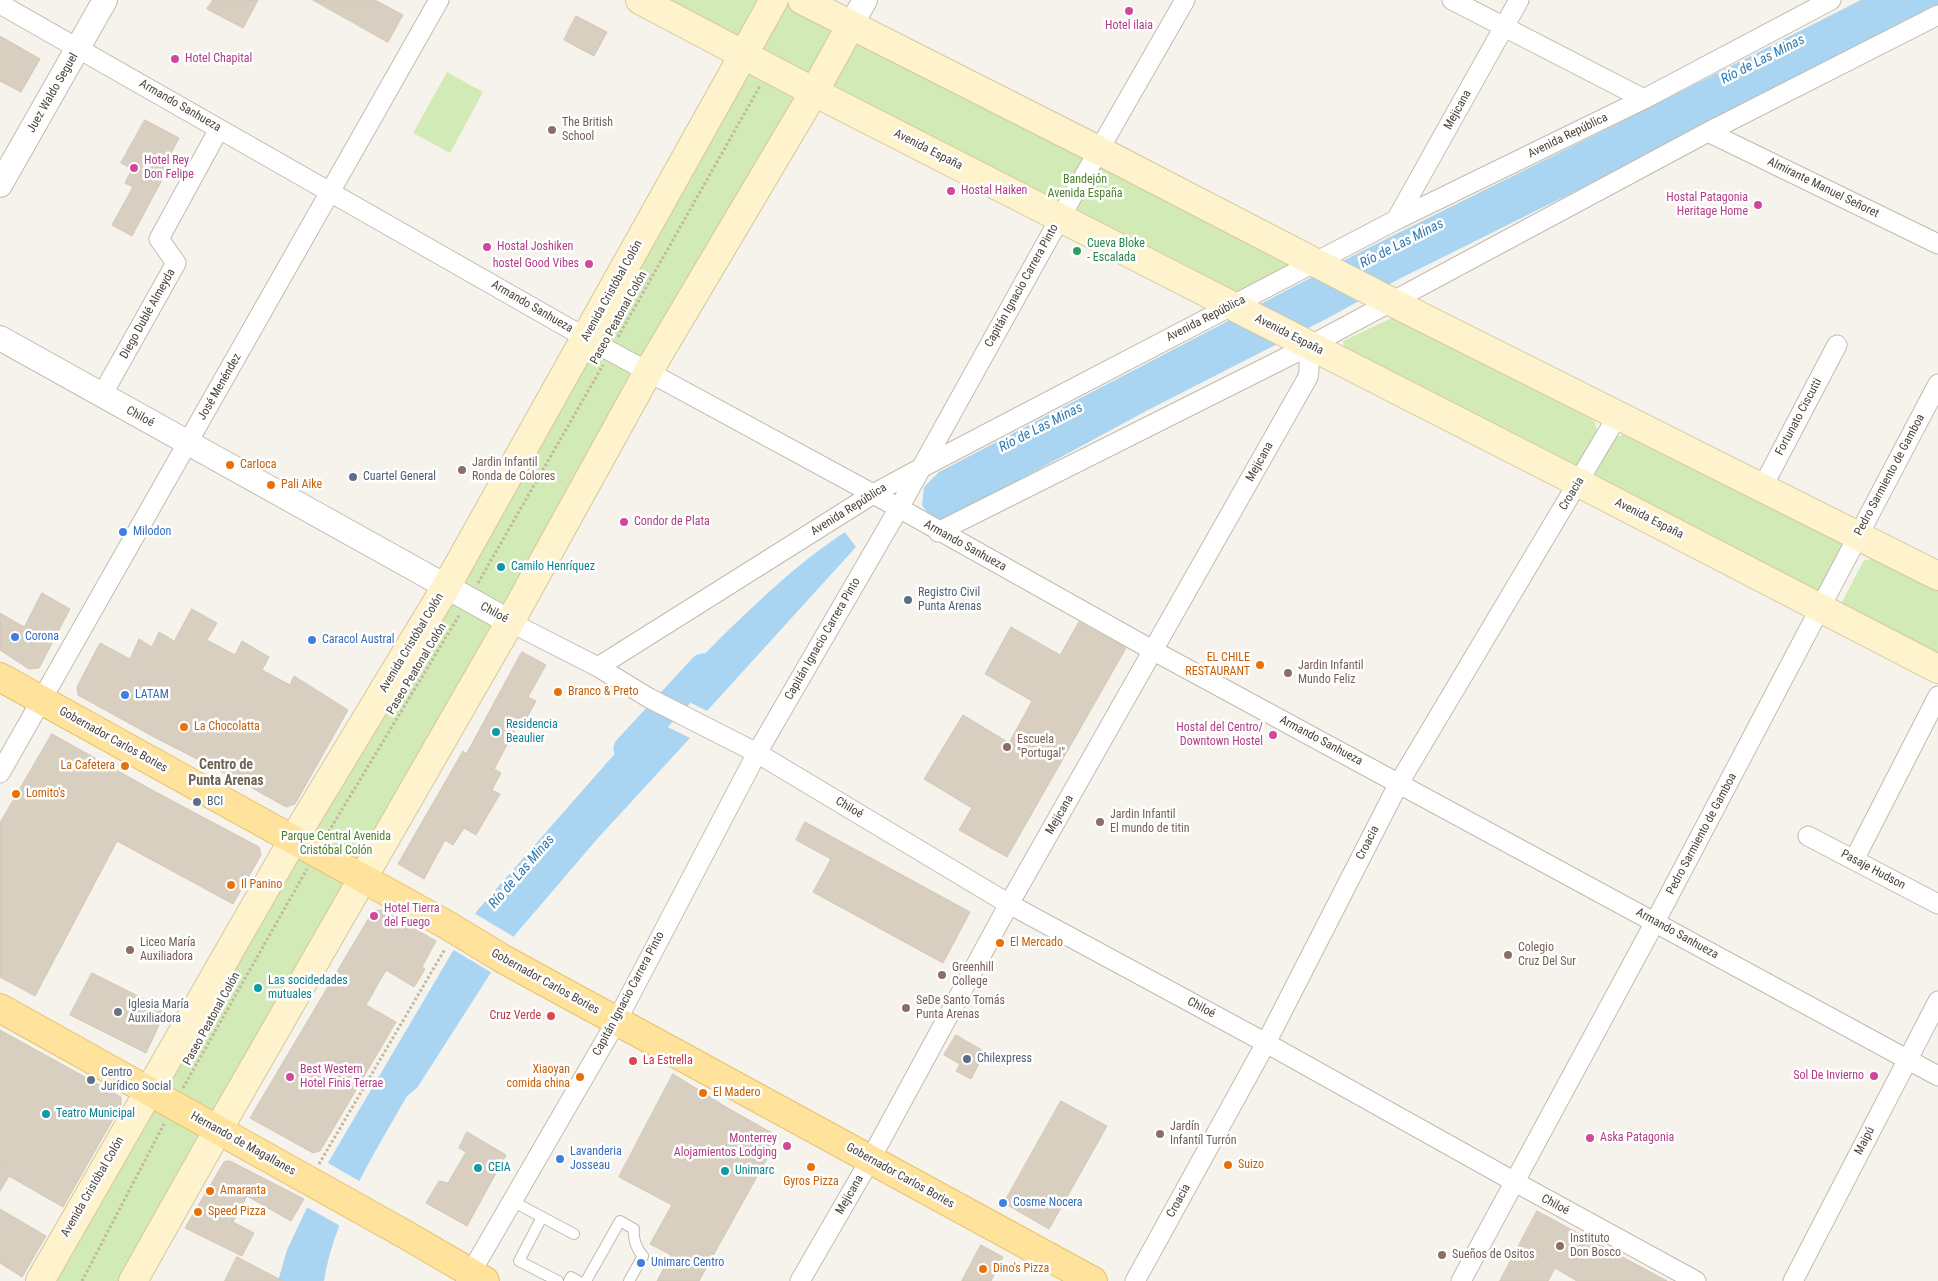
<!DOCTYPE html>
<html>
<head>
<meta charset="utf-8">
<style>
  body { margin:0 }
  canvas { display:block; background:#f6f3ec }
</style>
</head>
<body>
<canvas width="1938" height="1281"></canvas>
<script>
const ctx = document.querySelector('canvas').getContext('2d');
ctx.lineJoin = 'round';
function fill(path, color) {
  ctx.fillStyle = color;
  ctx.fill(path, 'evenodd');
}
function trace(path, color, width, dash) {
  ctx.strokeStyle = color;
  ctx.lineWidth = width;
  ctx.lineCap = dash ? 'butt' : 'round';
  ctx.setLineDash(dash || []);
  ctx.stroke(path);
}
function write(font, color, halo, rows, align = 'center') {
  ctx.font = font + ' "Roboto Condensed",sans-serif';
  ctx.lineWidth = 5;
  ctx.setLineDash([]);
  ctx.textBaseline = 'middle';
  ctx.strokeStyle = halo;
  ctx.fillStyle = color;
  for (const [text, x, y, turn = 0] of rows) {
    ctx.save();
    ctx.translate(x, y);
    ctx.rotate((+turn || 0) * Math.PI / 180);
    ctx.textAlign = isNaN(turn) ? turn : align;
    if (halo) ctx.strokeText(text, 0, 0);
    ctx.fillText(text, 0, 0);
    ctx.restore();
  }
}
const green = new Path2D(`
  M660 0H783L1298 262 1231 296Z
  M743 62 798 92 126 1281H47Z
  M447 72 483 92 450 153 413 133Z
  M1396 316 1595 421 1597 431 1577 467 1345 355 1343 341Z
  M1627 434 1842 543 1844 553 1823 592 1811 598 1596 488 1594 473 1615 437Z
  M1874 559 1938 591V661L1843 613 1842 602 1864 560Z`);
const water = new Path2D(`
  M1861 0H1938V6L1628 165 1399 279 1328 318 1146 411 936 525 922 505 924 487 939 472 1362 251 1593 136Z
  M845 532 856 547 707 711 667 691C724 636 778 576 845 532Z
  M647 717 690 738 598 838 515 935 417 1088 407 1096C375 1152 334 1217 324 1281H278L287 1250 329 1161 476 912Z`);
const pier = new Path2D(`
  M474 913 514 937 492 973 452 949Z
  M326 1162 361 1182 342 1227 305 1206Z`);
const river = new Path2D(`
  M628 749 703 668`);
const building = new Path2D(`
  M213 0H258L243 28 207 9Z
  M313 0H375L403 15 388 42Z
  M576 16 607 32 594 56 564 40Z
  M0 36 40 59 21 92 0 81Z
  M145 120 179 138 167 161 171 163 132 236 112 225 133 187 125 183 132 169 121 163Z
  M42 593 70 609 39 668 29 669 0 650V613L24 627Z
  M192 609 217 623 207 640 235 655 242 641 269 657 262 670 290 685 294 676 348 710 295 804 286 807 238 780 154 737 78 695 77 687 100 643 130 659 139 639 152 647 159 632 174 641Z
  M1079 622 1126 648 1007 857 959 830 972 808 924 779 963 715 1009 743 1032 701 985 674 1011 627 1060 655Z
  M522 652 546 665 528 697 536 701 524 723 520 721 494 769 501 773 492 790 500 794 476 835 464 828 453 845 445 840 424 879 398 864 463 751 466 754Z
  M52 734 152 790 259 847 261 855 233 904 117 841 35 996 0 977V823Z
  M805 822 970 912 943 963 813 892 831 859 796 840Z
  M383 910 436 941 422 967 425 969 414 987 386 970 366 1005 396 1022 320 1151 313 1153 250 1118 373 911Z
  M92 973 166 1010 146 1053 70 1015Z
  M0 1030 121 1097V1105L63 1207 9 1176 0 1191Z
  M956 1035 985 1052 971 1079 956 1071 960 1064 944 1055Z
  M673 1074 726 1107 779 1137 699 1281H657L671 1255 650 1244 672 1205 619 1177Z
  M1061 1101 1107 1126 1049 1229 1004 1203Z
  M467 1132 506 1155 467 1226 426 1203 439 1181 448 1183 466 1152 459 1148Z
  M230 1161 304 1199 291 1221 247 1196 233 1222 254 1233 242 1256 185 1228 224 1162Z
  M0 1209 46 1236 22 1277 0 1263Z
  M1537 1211 1667 1281H1577L1555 1268 1548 1281H1500Z
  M981 1245 1003 1257 991 1281H962Z
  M237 1257 283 1281H225Z`);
const path = new Path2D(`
  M618 337 760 86
  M478 583 603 365
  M326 836 460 614
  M183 1088 307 869
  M319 1164 445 949
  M82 1281 164 1124`);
const service = new Path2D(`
  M512 1201 574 1234
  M542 1217 519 1261 558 1281
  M569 1281 571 1277 578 1281
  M586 1281 620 1221 634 1229C633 1238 636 1249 643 1256L629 1281`);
const minor = new Path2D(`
  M1452 0 1644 99
  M0 4 586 338 899 508 1154 651 1938 1076
  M1708 132 1938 244
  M1396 220 1519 0
  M102 395 176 263 159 239 219 129
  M1762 488 1837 345
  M938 532 1309 346 1708 132 1938 15
  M510 622 598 667 649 698 757 753 1009 904 1266 1043 1515 1182 1696 1281
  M598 667 873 494 921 468 1396 220 1644 99 1831 0
  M0 773 439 0
  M1808 836 1938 904
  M1854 860 1938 696
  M466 1281 616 1022 757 753 899 508 1060 218 1185 0
  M800 1281 870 1160 1009 904 1308 377 1309 371V346
  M1135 1281 1266 1043 1399 783 1618 415
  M1461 1281 1655 922 1938 384
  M1793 1281 1938 1001`);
const tertiary = new Path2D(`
  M851 25 865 0
  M0 185 105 0
  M0 338 510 622`);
const secondary = new Path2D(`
  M640 0 814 92 1579 483 1938 669
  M802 0 1098 150 1380 296 1938 576
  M40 1281 293 840 446 587 774 0
  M133 1281 218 1130 510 622 648 372 814 92 851 25`);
const primary = new Path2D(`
  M0 677 447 925 503 959 1093 1281
  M0 1008 408 1236 485 1281`);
const markers = [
  [1129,11,5,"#d1479c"],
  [175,59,5,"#d1479c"],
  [552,130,5,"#8d6e63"],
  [134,168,5,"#d1479c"],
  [951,191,5,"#d1479c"],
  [1758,205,5,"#d1479c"],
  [487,247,5,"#d1479c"],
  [1077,251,5,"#2e9e5b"],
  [589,264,5,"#d1479c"],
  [230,465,5,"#e8710a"],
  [462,470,5,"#8d6e63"],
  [353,477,5,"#5c6f8a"],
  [271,485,5,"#e8710a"],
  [624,522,5,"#d1479c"],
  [123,532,5,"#3f7fe0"],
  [501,567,5,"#0f9aa8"],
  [908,600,5,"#5c6f8a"],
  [15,637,5,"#3f7fe0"],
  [312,640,5,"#3f7fe0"],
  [1260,665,5,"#e8710a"],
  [1288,673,5,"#8d6e63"],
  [558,692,5,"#e8710a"],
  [125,695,5,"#3f7fe0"],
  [184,727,5,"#e8710a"],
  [496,732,5,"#0f9aa8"],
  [1273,735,5,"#d1479c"],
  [1007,747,5,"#8d6e63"],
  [125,766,5,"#e8710a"],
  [16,794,5,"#e8710a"],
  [197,802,5,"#5c6f8a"],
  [1100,822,5,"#8d6e63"],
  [231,885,5,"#e8710a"],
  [374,916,5,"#d1479c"],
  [1000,943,5,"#e8710a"],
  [130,950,5,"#8d6e63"],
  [1508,955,5,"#8d6e63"],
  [942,975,5,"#8d6e63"],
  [258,988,5,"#0f9aa8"],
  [906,1008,5,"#8d6e63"],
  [118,1012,5,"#6b7280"],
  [551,1016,5,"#e0444e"],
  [967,1059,5,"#5c6f8a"],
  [633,1061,5,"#e0444e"],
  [1874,1076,5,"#d1479c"],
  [290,1077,5,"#d1479c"],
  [580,1077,5,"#e8710a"],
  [91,1080,5,"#5c6f8a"],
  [703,1093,5,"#e8710a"],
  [46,1114,5,"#0f9aa8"],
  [1160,1134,5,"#8d6e63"],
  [1590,1138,5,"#d1479c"],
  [787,1146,5,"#d1479c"],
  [560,1159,5,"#3f7fe0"],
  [1228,1165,5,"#e8710a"],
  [811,1167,5,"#e8710a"],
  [478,1168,5,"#0f9aa8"],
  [725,1171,5,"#0f9aa8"],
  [210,1191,5,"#e8710a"],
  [1003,1203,5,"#3f7fe0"],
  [198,1212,5,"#e8710a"],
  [1560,1246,5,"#8d6e63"],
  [1442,1255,5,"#8d6e63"],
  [641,1263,5,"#3f7fe0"],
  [983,1269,5,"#e8710a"]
];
const hotelNames = [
  ["Hotel ilaia",1129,26,"center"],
  ["Hotel Chapital",185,59],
  ["Hotel Rey",144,161],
  ["Don Felipe",144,175],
  ["Hostal Haiken",961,191],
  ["Hostal Patagonia",1748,198,"right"],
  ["Heritage Home",1748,212,"right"],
  ["Hostal Joshiken",497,247],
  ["hostel Good Vibes",579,264,"right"],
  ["Condor de Plata",634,522],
  ["Hostal del Centro/",1263,728,"right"],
  ["Downtown Hostel",1263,742,"right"],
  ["Hotel Tierra",384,909],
  ["del Fuego",384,923],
  ["Best Western",300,1070],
  ["Hotel Finis Terrae",300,1084],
  ["Sol De Invierno",1864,1076,"right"],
  ["Aska Patagonia",1600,1138],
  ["Monterrey",777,1139,"right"],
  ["Alojamientos Lodging",777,1153,"right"]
];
const streetNames = [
  ["Juez Waldo Seguel",53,93,-60],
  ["Armando Sanhueza",180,106,30],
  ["Mejicana",1458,110,-61],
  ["Avenida República",1568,136,-26],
  ["Avenida España",928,150,27],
  ["Almirante Manuel Señoret",1823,188,26],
  ["Capitán Ignacio Carrera Pinto",1022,286,-61],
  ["Avenida Cristóbal Colón",612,291,-61],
  ["Armando Sanhueza",532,307,30],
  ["Diego Dublé Almeyda",148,314,-61],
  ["Paseo Peatonal Colón",619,318,-61],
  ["Avenida República",1206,319,-27],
  ["Avenida España",1289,335,27],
  ["José Menéndez",220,387,-60],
  ["Chiloé",140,417,29],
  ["Fortunato Ciscutti",1799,417,-62],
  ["Mejicana",1260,462,-61],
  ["Pedro Sarmiento de Gamboa",1890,475,-62],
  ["Croacia",1572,494,-59],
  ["Avenida República",849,510,-32],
  ["Avenida España",1649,519,27],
  ["Armando Sanhueza",965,546,29],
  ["Chiloé",494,613,29],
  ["Capitán Ignacio Carrera Pinto",823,639,-60],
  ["Avenida Cristóbal Colón",412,643,-59],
  ["Paseo Peatonal Colón",417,669,-59],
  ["Gobernador Carlos Bories",113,740,29],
  ["Armando Sanhueza",1321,741,28],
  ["Chiloé",849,808,31],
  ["Mejicana",1060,815,-60],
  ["Pedro Sarmiento de Gamboa",1702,834,-62],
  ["Croacia",1368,843,-63],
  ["Pasaje Hudson",1873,870,28],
  ["Armando Sanhueza",1677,934,29],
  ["Gobernador Carlos Bories",545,982,29],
  ["Capitán Ignacio Carrera Pinto",629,994,-62],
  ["Chiloé",1201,1008,28],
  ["Paseo Peatonal Colón",212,1019,-61],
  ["Maipú",1865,1141,-63],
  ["Hernando de Magallanes",243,1144,29],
  ["Gobernador Carlos Bories",900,1176,29],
  ["Avenida Cristóbal Colón",93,1187,-60],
  ["Mejicana",850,1195,-60],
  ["Croacia",1179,1201,-61],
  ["Chiloé",1555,1205,28]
];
const educationNames = [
  ["The British",562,123],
  ["School",562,137],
  ["Jardin Infantil",472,463],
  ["Ronda de Colores",472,477],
  ["Jardin Infantil",1298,666],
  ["Mundo Feliz",1298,680],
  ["Escuela",1017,740],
  ["\"Portugal\"",1017,754],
  ["Jardin Infantil",1110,815],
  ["El mundo de titin",1110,829],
  ["Liceo María",140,943],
  ["Auxiliadora",140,957],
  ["Colegio",1518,948],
  ["Cruz Del Sur",1518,962],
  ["Greenhill",952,968],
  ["College",952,982],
  ["SeDe Santo Tomás",916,1001],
  ["Punta Arenas",916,1015],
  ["Jardín",1170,1127],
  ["Infantíl Turrón",1170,1141],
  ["Instituto",1570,1239],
  ["Don Bosco",1570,1253],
  ["Sueños de Ositos",1452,1255]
];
const parkNames = [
  ["Bandejón",1085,180],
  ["Avenida España",1085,194],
  ["Parque Central Avenida",336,837],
  ["Cristóbal Colón",336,851]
];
const leisureNames = [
  ["Cueva Bloke",1087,244],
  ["- Escalada",1087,258]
];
const foodNames = [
  ["CarIoca",240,465],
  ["Pali Aike",281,485],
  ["EL CHILE",1250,658,"right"],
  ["RESTAURANT",1250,672,"right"],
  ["Branco & Preto",568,692],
  ["La Chocolatta",194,727],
  ["La Cafetera",115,766,"right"],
  ["Lomito's",26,794],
  ["Il Panino",241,885],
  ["El Mercado",1010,943],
  ["Xiaoyan",570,1070,"right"],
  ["comida china",570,1084,"right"],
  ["El Madero",713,1093],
  ["Suizo",1238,1165],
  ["Gyros Pizza",811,1182,"center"],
  ["Amaranta",220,1191],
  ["Speed Pizza",208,1212],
  ["Dino's Pizza",993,1269]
];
const serviceNames = [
  ["Cuartel General",363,477],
  ["Registro Civil",918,593],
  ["Punta Arenas",918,607],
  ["BCI",207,802],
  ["Chilexpress",977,1059],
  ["Centro",101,1073],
  ["Jurídico Social",101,1087]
];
const shopNames = [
  ["Milodon",133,532],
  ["Corona",25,637],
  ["Caracol Austral",322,640],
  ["LATAM",135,695],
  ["Lavanderia",570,1152],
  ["Josseau",570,1166],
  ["Cosme Nocera",1013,1203],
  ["Unimarc Centro",651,1263]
];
const cultureNames = [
  ["Camilo Henríquez",511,567],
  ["Residencia",506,725],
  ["Beaulier",506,739],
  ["Las socidedades",268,981],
  ["mutuales",268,995],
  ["Teatro Municipal",56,1114],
  ["CEIA",488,1168],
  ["Unimarc",735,1171]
];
const worshipNames = [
  ["Iglesia María",128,1005],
  ["Auxiliadora",128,1019]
];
const healthNames = [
  ["Cruz Verde",541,1016],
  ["La Estrella",643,1061,"left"]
];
const waterNames = [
  ["Río de Las Minas",1763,60,-27],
  ["Río de Las Minas",1402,244,-27],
  ["Río de Las Minas",1041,428,-27],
  ["Río de Las Minas",522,872,-49]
];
const neighbourhoodNames = [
  ["Centro de",226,765],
  ["Punta Arenas",226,781]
];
fill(green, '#d2eab5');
fill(water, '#a9d4f2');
fill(pier, '#f6f3ec');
trace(river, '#a9d4f2', 29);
fill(building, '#d8cfc1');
trace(building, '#d3c7b4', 1);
trace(service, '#c2bbae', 12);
trace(minor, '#c2bbae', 21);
trace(tertiary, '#c2bbae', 26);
trace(secondary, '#d6c79b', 30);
trace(primary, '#e6c16a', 30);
trace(path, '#c4b79f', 3, [2.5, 2.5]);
trace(service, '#fff', 10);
trace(minor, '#fff', 19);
trace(tertiary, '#fff', 24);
trace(secondary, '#fff3cd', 28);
trace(primary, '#ffe39c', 28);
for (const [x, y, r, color] of markers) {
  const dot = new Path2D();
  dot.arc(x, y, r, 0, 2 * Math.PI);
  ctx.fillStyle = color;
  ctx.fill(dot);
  trace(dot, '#fff', 2);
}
write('12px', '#b23c85', '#fff', hotelNames, 'left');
write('12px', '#4b4439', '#fff', streetNames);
write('12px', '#785e54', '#fff', educationNames, 'left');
write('12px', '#4a7f2a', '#fff', parkNames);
write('12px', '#27864d', '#fff', leisureNames, 'left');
write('12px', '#c56008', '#fff', foodNames, 'left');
write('12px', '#4e5e75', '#fff', serviceNames, 'left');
write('12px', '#366cbe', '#fff', shopNames, 'left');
write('12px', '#0d838f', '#fff', cultureNames, 'left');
write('12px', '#5b616d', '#fff', worshipNames, 'left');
write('12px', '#be3a42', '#fff', healthNames, 'right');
write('italic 14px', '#2e7ab2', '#fff', waterNames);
write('bold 14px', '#6e6250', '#fff', neighbourhoodNames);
</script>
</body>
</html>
